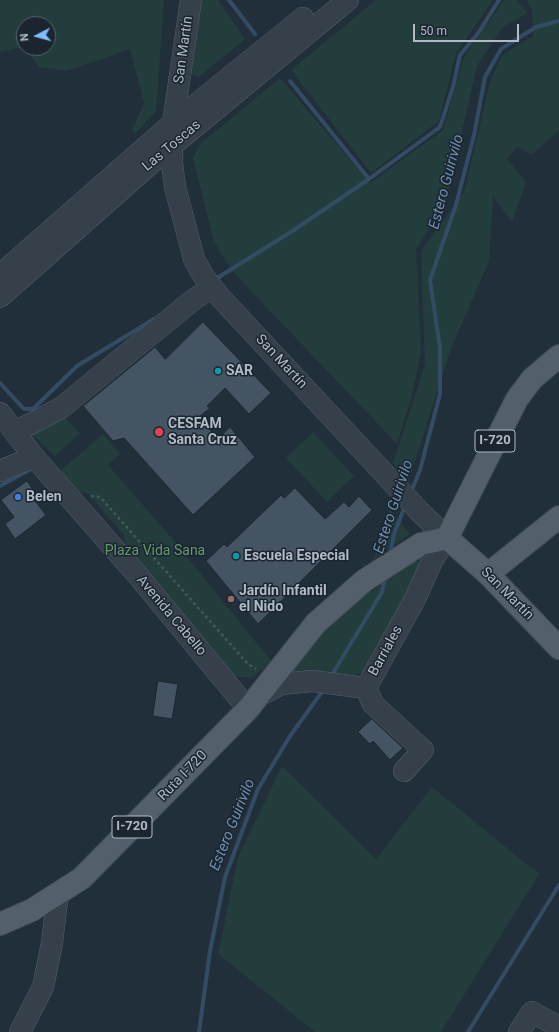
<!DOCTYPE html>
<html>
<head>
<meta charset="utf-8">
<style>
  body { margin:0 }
  #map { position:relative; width:559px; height:1032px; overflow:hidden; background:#212f3b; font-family:Roboto,sans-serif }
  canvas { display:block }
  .north { position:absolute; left:16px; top:16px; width:40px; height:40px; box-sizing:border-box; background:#1a2530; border:1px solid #56616c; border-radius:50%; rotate:264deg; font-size:11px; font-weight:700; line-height:16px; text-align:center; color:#b0bbc7 }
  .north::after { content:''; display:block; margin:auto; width:14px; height:18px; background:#81bcfb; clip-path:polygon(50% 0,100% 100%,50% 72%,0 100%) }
  .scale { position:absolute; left:413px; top:24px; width:106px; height:18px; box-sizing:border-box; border:2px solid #b0bbc7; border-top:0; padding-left:5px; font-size:12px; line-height:14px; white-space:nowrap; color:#b0bbc7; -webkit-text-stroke:3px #1a2530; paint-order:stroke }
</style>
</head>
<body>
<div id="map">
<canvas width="559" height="1032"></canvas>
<div class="north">N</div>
<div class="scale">50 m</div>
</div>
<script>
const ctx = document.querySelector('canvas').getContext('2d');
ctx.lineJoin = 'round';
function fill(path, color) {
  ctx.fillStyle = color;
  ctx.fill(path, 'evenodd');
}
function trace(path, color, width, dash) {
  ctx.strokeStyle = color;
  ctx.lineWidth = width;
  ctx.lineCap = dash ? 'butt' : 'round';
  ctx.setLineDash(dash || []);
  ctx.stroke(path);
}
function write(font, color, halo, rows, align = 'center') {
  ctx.font = font + ' Roboto,sans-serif';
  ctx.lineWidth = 3;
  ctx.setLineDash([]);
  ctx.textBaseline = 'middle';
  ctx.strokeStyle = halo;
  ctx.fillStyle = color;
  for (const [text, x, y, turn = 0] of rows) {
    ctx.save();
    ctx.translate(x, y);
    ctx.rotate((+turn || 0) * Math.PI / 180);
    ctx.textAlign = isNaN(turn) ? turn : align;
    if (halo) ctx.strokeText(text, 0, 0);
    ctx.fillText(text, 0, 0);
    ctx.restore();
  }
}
const green = new Path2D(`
  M0 0H164L156 111 135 134 132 130 144 103 130 49 67 71 39 67 25 48H48V24H24V47L0 52Z
  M198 0H218L245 39 199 77 188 73Z
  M376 0H493L456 53 439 121 371 173 291 70Z
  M504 0H516L528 13 503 27 477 66 445 205 416 249 421 352 412 396 397 444 232 271 214 242 193 158 200 144 280 78 370 183 443 130 464 57Z
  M527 0H559V130L532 155 517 147 507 159 526 182 512 222 493 196 489 261 450 351 408 484 393 463 425 365 421 251 464 192 490 82 502 55 533 36 532 10Z
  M64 417 80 433 55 456 32 434Z
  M313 432 354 476 327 502 286 458Z
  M103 434 120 454 108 465 170 536 272 662 251 678 229 676 125 547 124 535 87 493 77 492 59 472Z
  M389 508 410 534 374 559Z
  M416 559 422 568 362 673 350 676 287 675 322 626Z
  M282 766 376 859 432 787 539 874 441 1032H315L218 954 238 857Z`);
const stream = new Path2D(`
  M229 0 255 34
  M290 81 369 179
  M214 280 294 230 369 179 440 127 453 87 460 55 479 32 499 0
  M0 383 24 409H33L77 366 154 319
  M0 486 29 470
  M411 492 420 470 440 394V348L430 280 456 205 474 135 485 77 501 49 536 27 559 21
  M390 555 394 534 405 506
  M330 678 382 592 385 577
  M199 1032 210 951 225 877 258 789 290 736 324 689
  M468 1032 559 885`);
const building = new Path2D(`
  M203 322 271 393 249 414 225 388 207 406 210 408 199 417 218 439 230 427 255 457 193 515 124 438 113 441 83 406 155 347 165 359Z
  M27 481 36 494 32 497 46 515 15 539 5 524 14 517 1 500Z
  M295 488 325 519 344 502 349 507 359 496 372 510 258 624 206 561 224 544 227 547 281 495 284 498Z
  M158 681 178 684 172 719 153 716Z
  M372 719 403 748 390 760 373 741 370 744 358 732Z`);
const path = new Path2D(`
  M91 496 100 497 248 664 256 669`);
const minor = new Path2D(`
  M191 0 173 123 172 163 175 187 194 259 204 277 220 297 420 512 447 538 432 561 415 599 366 688 312 681 281 684 259 696
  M0 275 173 123 303 18
  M0 297 157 158 348 0
  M0 413 34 457 140 578 248 709
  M15 432 61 408 193 300 212 287
  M0 471 34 457
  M366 688 373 704 423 750 404 771
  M20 1032 43 987 52 943 58 893
  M519 1032 532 1012 559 1027`);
const major = new Path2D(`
  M447 538 488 574 559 648
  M488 574 559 517
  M0 924 32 910 82 878 248 709 316 623 365 580 421 544 447 538 517 399 532 379 559 356`);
const markers = [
  [218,371,4,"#0f9aa8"],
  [159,432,5,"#e0444e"],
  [18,497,4,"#3f7fe0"],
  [236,556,4,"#0f9aa8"],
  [231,599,4,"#8d6e63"]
];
const shields = [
  [495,441,40],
  [132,827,40]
];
const shieldNames = [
  ["I-720",495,441],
  ["I-720",132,827]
];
const streetNames = [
  ["San Martín",184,50,-82],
  ["Las Toscas",172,146,-40],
  ["San Martín",281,362,47],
  ["San Martín",507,594,45],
  ["Avenida Cabello",171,616,50],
  ["Barriales",386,651,-61],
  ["Ruta I-720",183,776,-46]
];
const poiNames = [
  ["SAR",226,371],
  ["CESFAM",168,424],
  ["Santa Cruz",168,440],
  ["Belen",26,497],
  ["Escuela Especial",244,556],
  ["Jardín Infantil",239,591],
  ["el Nido",239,607]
];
const parkNames = [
  ["Plaza Vida Sana",155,551]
];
const waterNames = [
  ["Estero Guirivilo",447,182,-75],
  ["Estero Guirivilo",394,507,-72],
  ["Estero Guirivilo",233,825,-68]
];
fill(green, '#233c3c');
trace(stream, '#344c63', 4);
fill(building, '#445462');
trace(building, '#1c2732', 1);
trace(minor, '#535e69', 22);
trace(major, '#414c57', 24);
trace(path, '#415859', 2.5, [3, 3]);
trace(minor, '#35404b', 21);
trace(major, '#53606b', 22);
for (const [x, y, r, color] of markers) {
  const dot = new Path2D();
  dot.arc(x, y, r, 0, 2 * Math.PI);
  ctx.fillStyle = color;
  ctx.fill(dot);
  trace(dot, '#1a2530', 1.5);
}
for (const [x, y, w] of shields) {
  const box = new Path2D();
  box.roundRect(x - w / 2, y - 11, w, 22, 3);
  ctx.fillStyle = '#1a2530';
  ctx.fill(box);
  trace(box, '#b0bbc7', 1);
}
write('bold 13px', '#b0bbc7', null, shieldNames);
write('14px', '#b0bbc7', '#1a2530', streetNames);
write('bold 14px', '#b0bbc7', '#1a2530', poiNames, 'left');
write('14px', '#66996d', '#1a2530', parkNames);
write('italic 15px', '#6f8fac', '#1a2530', waterNames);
</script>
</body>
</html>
